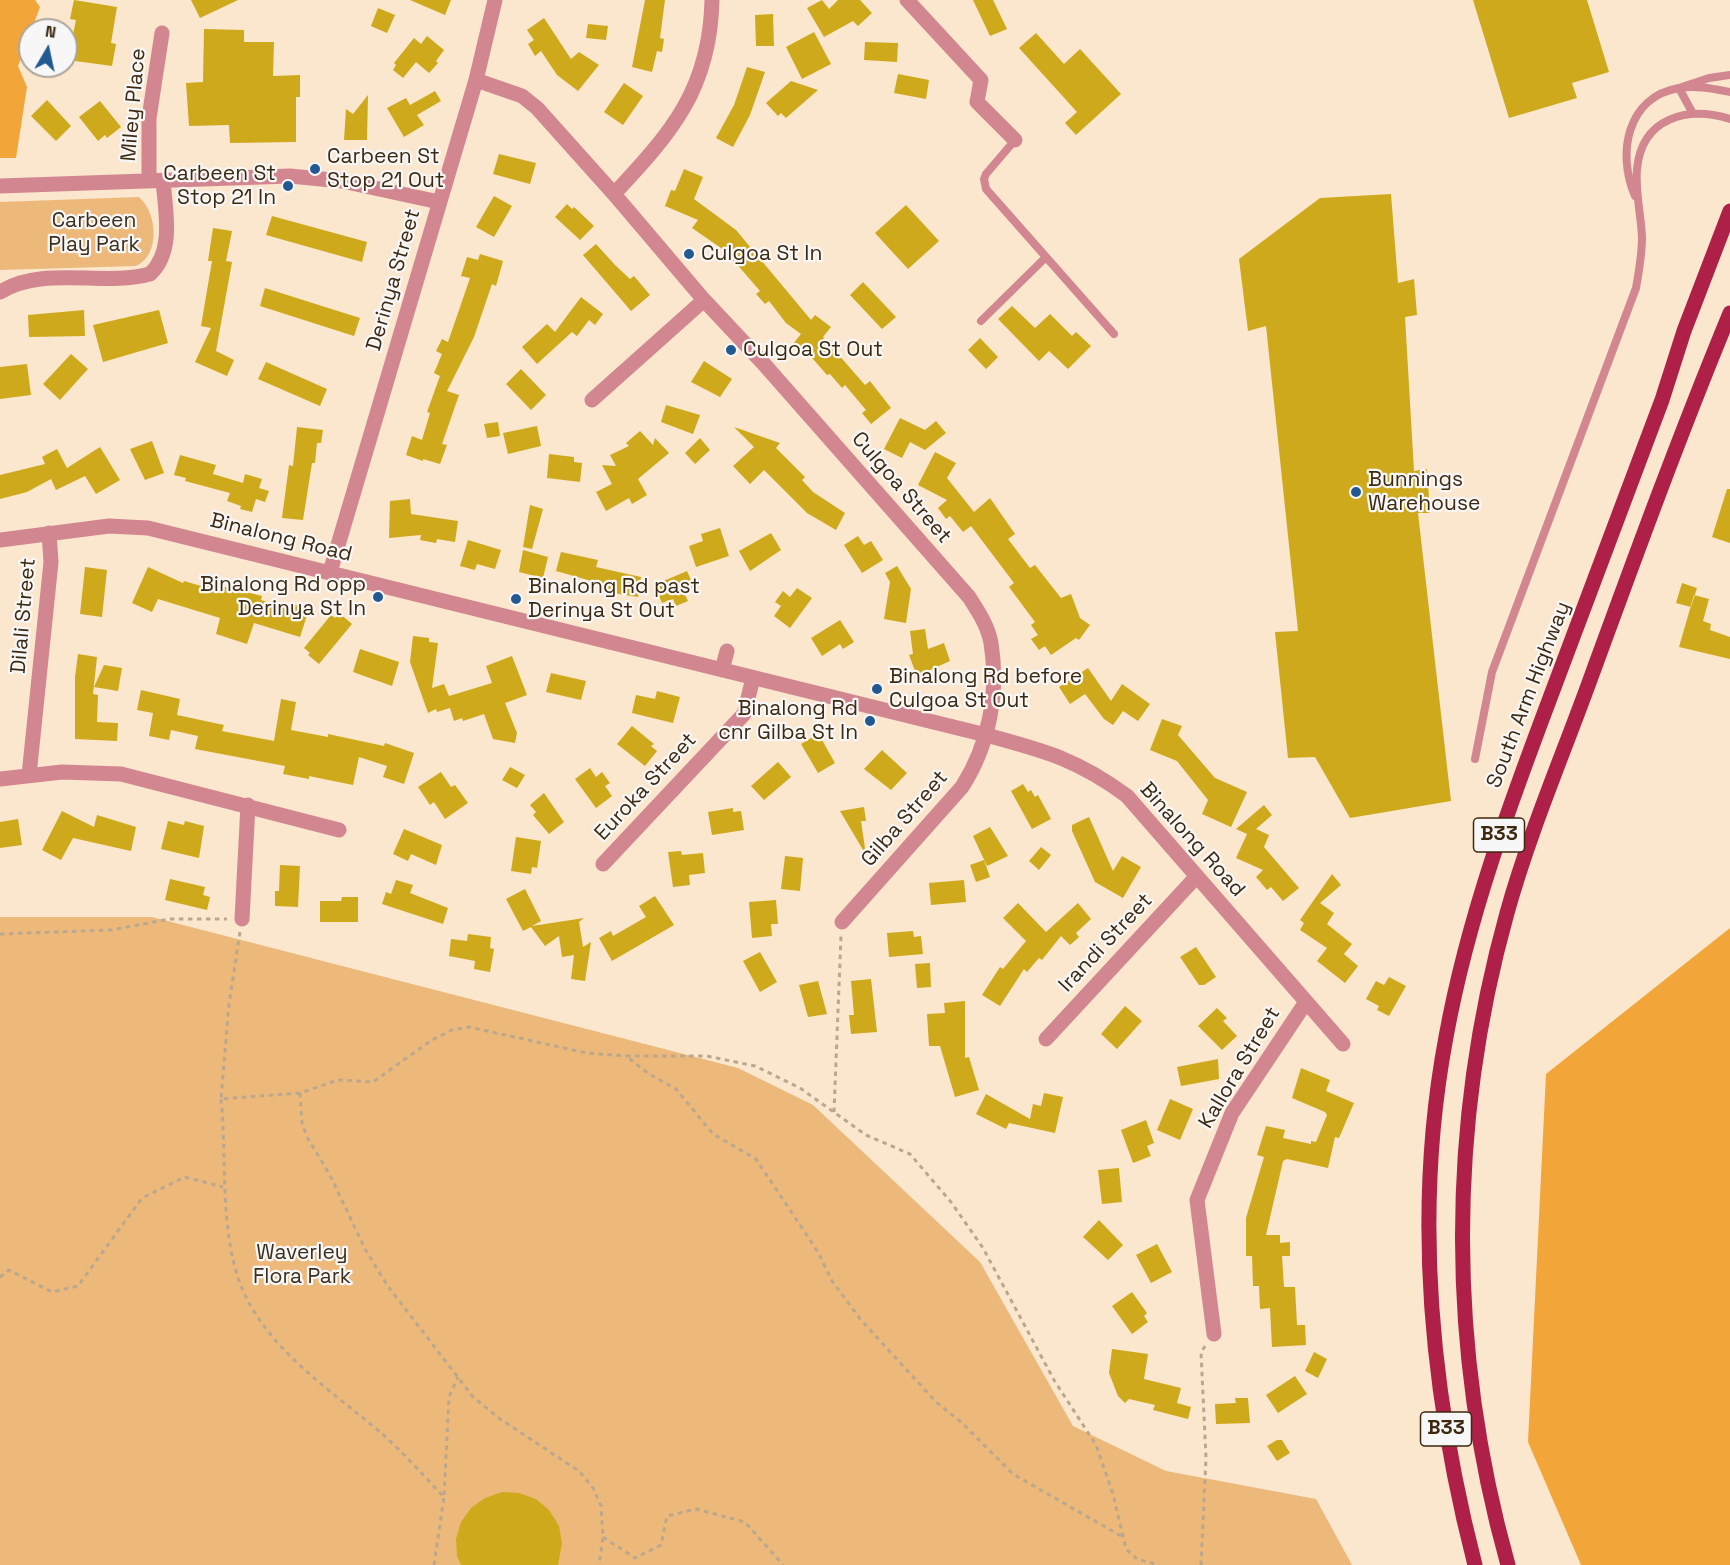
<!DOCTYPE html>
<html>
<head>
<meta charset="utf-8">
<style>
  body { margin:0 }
  #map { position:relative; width:1730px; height:1565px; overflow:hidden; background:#fbe6ce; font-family:"Space Grotesk",sans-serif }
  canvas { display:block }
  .north { position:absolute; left:18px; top:18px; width:60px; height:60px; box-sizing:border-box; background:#f7f7f7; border:2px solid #aca59a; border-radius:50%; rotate:9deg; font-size:16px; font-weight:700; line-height:24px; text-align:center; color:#3c290f }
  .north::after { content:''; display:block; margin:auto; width:21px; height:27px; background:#225991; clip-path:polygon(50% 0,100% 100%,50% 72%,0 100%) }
</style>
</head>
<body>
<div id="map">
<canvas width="1730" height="1565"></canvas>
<div class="north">N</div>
</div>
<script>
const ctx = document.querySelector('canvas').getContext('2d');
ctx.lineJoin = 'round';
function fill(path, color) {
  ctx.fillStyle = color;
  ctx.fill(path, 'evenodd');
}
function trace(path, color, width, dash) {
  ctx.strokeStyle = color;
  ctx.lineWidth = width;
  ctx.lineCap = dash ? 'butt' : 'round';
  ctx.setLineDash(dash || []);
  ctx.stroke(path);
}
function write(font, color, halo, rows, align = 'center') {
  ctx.font = font + ' "Space Grotesk",sans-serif';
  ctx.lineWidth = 4.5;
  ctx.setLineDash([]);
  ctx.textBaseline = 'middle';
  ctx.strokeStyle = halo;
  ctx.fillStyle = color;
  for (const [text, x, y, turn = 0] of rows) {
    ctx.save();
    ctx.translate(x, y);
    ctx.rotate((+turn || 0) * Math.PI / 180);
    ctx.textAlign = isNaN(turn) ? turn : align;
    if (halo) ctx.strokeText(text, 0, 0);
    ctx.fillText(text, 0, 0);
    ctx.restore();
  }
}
const green = new Path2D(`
  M139 197C157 212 161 255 136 266L0 270V202Z
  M0 917H152L738 1068 813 1105 980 1262 1073 1426 1166 1471 1316 1499 1352 1565H0Z`);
const forest = new Path2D(`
  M0 0H35L40 7 18 66 27 87 16 158H0Z
  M1730 928V1565H1581L1528 1442 1546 1074Z`);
const building = new Path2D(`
  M74 0 117 7 111 43 116 44 112 66 68 60 76 20 70 19Z
  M191 0H238L200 18Z
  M410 0H451L445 15Z
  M645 0H665L660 38 664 39 662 52 657 51 652 72 632 67Z
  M822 0 829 9 838 0H860L872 13 858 26 853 21 824 37 807 8Z
  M973 0H993L1007 29 990 36Z
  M1473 0H1587L1609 72 1572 83 1577 98 1509 118Z
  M378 8 395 15 387 33 371 26Z
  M773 14 774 46H756L755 15Z
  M544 18 571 59 579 52 599 65 578 91 557 75 541 51 535 56 528 44 534 40 527 30Z
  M588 24 608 26 606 40 586 38Z
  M204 29 244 30V42H274L273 76 300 75V97H296V142L230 143 229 125 189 126 186 83 203 82Z
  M814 32 831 64 802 79 786 47Z
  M1036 33 1064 64 1080 49 1121 94 1076 135 1065 123 1077 112 1019 48Z
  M427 36 444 50 436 61 438 63 429 73 416 62 403 78 393 70 396 65 394 63 414 38 421 44Z
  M865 42 898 43 897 62 864 60Z
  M747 67 765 72 750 115 733 147 716 138 734 105Z
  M898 74 929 80 926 99 894 93Z
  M791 81 818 90 786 118 781 113 778 116 766 103Z
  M624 83 643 96 623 125 604 112Z
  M435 91 441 101 417 115 424 125 404 137 387 108 406 98 410 105Z
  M368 95 367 140H344L346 109 353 114Z
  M47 100 71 126 56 141 31 116Z
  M100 101 121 127 107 138 105 135 98 141 79 117Z
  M499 154 536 163 530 184 493 174Z
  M684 169 703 177 694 199 736 230 811 320 815 315 831 327 823 337 865 385 870 381 891 408 871 424 862 413 866 410 845 385 842 388 830 374 827 375 813 359 793 344 801 334 786 323 769 301 765 304 756 294 760 291 741 269 721 248 692 228 698 220 665 206 671 190 675 191Z
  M1391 194 1398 283 1414 279 1417 315 1405 317 1414 471 1427 469 1430 513H1418L1451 801 1350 818 1315 757 1288 758 1275 632 1298 631 1266 326 1248 331 1239 259 1320 198Z
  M494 196 512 206 494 237 476 227Z
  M567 204 572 209 574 207 594 226 580 240 555 217Z
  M906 205 939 241 908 269 875 233Z
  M272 216 367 242 362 262 266 235Z
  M213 228 232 231 226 261 232 262 216 351 234 360 227 376 195 362 211 328 201 326 212 261H208Z
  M596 244 615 265 630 279 634 276 650 295 631 311 583 255Z
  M480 254 503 261 496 286 492 284 474 337 447 391 459 395 442 444 447 445 440 464 423 459V461L406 455 412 436 422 440 430 413 427 412 440 376 434 373 442 354 436 351 442 339 448 342 470 278 461 276 467 257 478 260Z
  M863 282 896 317 882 329 850 295Z
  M265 288 360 318 354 336 260 306Z
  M581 297 603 314 595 325 589 320 577 336 572 332 537 364 522 347 547 324 555 332Z
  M1012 306 1035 328 1050 314 1072 336 1076 332 1091 346 1068 369 1049 351 1039 361 998 319Z
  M84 310 85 336 29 337 28 315Z
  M159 310 168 343 103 362 93 325Z
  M980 338 998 357 986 369 968 350Z
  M71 354 88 369 60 400 43 384Z
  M704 361 732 379 720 397 691 382Z
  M266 362 327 389 320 406 258 379Z
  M27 364 31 395 0 399V367Z
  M521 369 546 395 531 410 506 384Z
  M666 405 700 415 693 434 661 422Z
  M900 418 925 430 936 421 946 433 925 450 910 442 902 458 884 449Z
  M498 422 500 436 487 438 484 424Z
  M537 426 541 446 508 454 503 433Z
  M297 427 323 430 321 443H317L315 463H312L303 520 282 518 289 465 293 466Z
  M734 427 780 443 776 448 805 477 802 480 813 492 845 513 836 530 807 513 764 470 750 484 733 466 754 447Z
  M640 431 653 445 655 438 669 453 638 479 647 495 632 504 629 498 606 511 596 492 612 484 602 465 616 466 610 455 629 446 626 443Z
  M700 438 710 450 695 464 685 453Z
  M152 441 164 473 145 480 130 449Z
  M100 447 120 480 96 494 85 476 56 490 51 479 27 492 0 499V475L45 464 42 457 57 449 67 468Z
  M935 452 956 463 947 478 974 512 990 498 1015 534 1008 539 1030 568 1035 565 1061 598 1071 594 1080 618 1090 625 1079 640 1076 638 1051 655 1045 646 1039 650 1031 639 1038 635 1031 625 1035 622 1009 587 1014 583 971 526 963 532 950 516 946 519 938 508 947 500 918 485Z
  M549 454 574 457V462L582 463 580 482 547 478Z
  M180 455 216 465 213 474 243 483 245 474 262 479 259 488 269 491 265 502 256 499 252 512 240 509 241 506 227 501 230 493 185 481 186 478 174 475Z
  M1727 489H1730V543L1712 537Z
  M410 499 411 514 458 521 455 542 437 539 436 543 420 540 421 535 389 538 390 501Z
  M530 505 543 509 532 549 523 547Z
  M720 528 729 556 696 567 689 546 703 541 701 534Z
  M771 533 781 550 750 571 739 551Z
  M858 536 864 545 871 541 883 560 862 573 844 545Z
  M468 540 501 550 495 569 477 564 475 570 460 566Z
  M523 550 548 557 543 578 519 572Z
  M561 552 598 560 596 567 641 577 638 597 601 591 602 584 556 571Z
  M897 566 911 589 906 623 884 619 890 582 885 573Z
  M85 567 107 570 102 617 80 614Z
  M148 567 183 583 184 581 201 586 202 581 262 596 261 600 290 609 292 604 309 609 300 637 254 623 247 644 216 634 220 618 158 599 152 612 132 603Z
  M687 571 695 589 684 593 688 601 676 606 673 599 662 603 654 585Z
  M1682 583 1697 588 1691 607 1676 603Z
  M797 588 812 598 790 628 774 616 781 606 775 602 783 591 790 597Z
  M1694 595 1709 599 1703 621 1711 624 1710 630 1730 637V659L1679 647Z
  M339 613 352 624 319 664 308 655 310 653 304 648 331 615 335 618Z
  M840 620 854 642 843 649 840 644 822 656 811 638Z
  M925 629 928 649 944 643 950 661 917 676 909 655 913 654 910 631Z
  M413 636 429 638V642L438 643 432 688 444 684 449 696 492 683 486 666 512 656 527 695 505 703 517 733 515 743 493 739 484 714 463 721 462 718 454 721 450 708 437 712 436 709 428 713 410 662Z
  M360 649 399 662 392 686 353 672Z
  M78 654 97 657 93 694 98 695 97 722 118 723 117 741 75 739V677Z
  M104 665 122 668 118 691 94 687Z
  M1088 668 1111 701 1122 684 1150 704 1138 721 1123 711 1113 725 1104 719 1085 694 1070 704 1059 687Z
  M551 673 586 681 581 700 546 692Z
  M141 690 180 699 177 715 224 725 222 731 274 741 281 699 296 702 291 730 328 737V734L384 746 385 743 414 753 404 784 383 777 387 766 359 757 353 785 309 776V779L283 774 285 766 195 749 198 736 171 730 169 740 149 736 153 713 137 710Z
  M657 691 680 697 673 723 632 713 636 695 655 699Z
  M1162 719 1182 726 1178 735 1215 778 1247 792 1231 827 1202 814 1208 800 1177 761 1150 750Z
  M632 726 654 744 651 746 657 751 645 766 617 744Z
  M816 735 819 742 822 740 835 763 818 773 801 744Z
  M882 750 907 773 891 790 864 769Z
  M778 762 791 777 764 800 751 786Z
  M510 767 525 775 517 788 502 780Z
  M590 768 596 777 602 772 610 783 605 786 612 796 596 808 575 779Z
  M441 772 451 787 455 785 468 803 445 819 434 802 430 805 418 787Z
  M1023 784 1028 792 1031 790 1035 797 1038 795 1051 819 1032 829 1011 791Z
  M544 793 564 822 549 834 533 815 536 812 530 805Z
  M1264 805 1272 815 1256 829 1269 835 1264 847 1299 888 1283 901 1271 887 1267 890 1256 877 1263 870 1236 858 1247 834 1236 829Z
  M864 807 866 821H861L866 855 840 811Z
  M733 808V812L741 811 744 830 712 835 708 812Z
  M62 811 94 827 97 815 136 827 131 851 73 838 61 860 42 850Z
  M1089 817 1113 871 1122 856 1141 867 1123 898 1095 882 1072 831V825Z
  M18 819 22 845 0 848V822Z
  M168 821 184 825 185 821 204 826 199 858 161 849Z
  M990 827 1008 856 987 866 973 836Z
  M404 829 442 845 436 865 411 854 408 861 393 854Z
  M516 837 541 841 537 868 532 867 531 874 511 871Z
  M1041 847 1051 855 1039 870 1029 861Z
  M681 851 682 855 703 853 705 873 689 875 690 885 673 887 668 852Z
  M785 856 803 858 800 891 781 889Z
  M984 860 990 877 976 882 970 865Z
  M280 865 300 866 298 907 275 906V891H279Z
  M1332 874 1341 885 1320 903 1334 913 1327 924 1352 944 1344 954 1358 966 1345 983 1317 961 1327 948 1300 930 1304 923 1300 920Z
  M170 879 205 887 203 895 210 897 207 910 165 900Z
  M396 880 413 885 410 893 448 908 443 924 382 904 386 892 391 894Z
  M964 880 966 902 931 905 929 883Z
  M525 889 541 921 532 926 584 918 579 922 583 947 591 942 585 981 571 979 574 955 562 957 559 936 545 946 531 927 523 931 506 899Z
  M655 896 674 925 612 961 599 938 611 931 613 936 646 917 639 906Z
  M342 897H358V922H320V901H341Z
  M776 900 778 924H771L772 936 752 938 749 902Z
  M1018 903 1046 932 1078 903 1091 919 1076 933 1079 937 1070 945 1061 936 1042 960 1039 958 1027 972 1024 969 1000 1006 982 995 1000 967 1003 969 1026 941 1003 918Z
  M913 931 914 937 921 936 923 954 889 957 887 933Z
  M468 934 491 937 490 948 494 949 490 972 474 969 475 961 449 956 451 939 467 941Z
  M1196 947 1216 977 1204 985H1199L1180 957Z
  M760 952 777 982 760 992 743 961Z
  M930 963 931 987 917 988 915 964Z
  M1389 977 1406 986 1389 1016 1377 1010 1379 1006 1366 999 1376 981 1384 985Z
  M871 979 877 1032 851 1034 849 1015H854L851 981Z
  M818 981 827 1014 808 1017 799 985Z
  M965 1001V1058L969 1057 979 1090 955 1097 940 1046H929L927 1014 945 1013 944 1003Z
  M1125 1006 1142 1021 1117 1049 1101 1034Z
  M1217 1008 1227 1018 1223 1021 1237 1036 1222 1050 1198 1026Z
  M1218 1059 1219 1079 1181 1086 1177 1067Z
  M1301 1068 1330 1080 1326 1091 1354 1103 1339 1138 1335 1137 1328 1168 1287 1159 1283 1161 1266 1235H1280V1243L1290 1242V1256H1282L1284 1287H1295L1297 1325H1305L1306 1345 1272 1347 1270 1308 1260 1309 1259 1286H1253L1252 1256H1246V1218L1264 1157 1257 1155 1266 1126 1285 1130 1283 1138 1311 1144V1141L1316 1142 1327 1115 1325 1112 1292 1098Z
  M1044 1093 1063 1097 1055 1133 1009 1123 1006 1129 976 1114 986 1094 1030 1119 1033 1104 1041 1106Z
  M1170 1099 1193 1109 1180 1140 1157 1130Z
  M1146 1120 1154 1143 1147 1146 1151 1156 1133 1163 1121 1130Z
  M1119 1168 1122 1202 1102 1204 1098 1170Z
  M1099 1220 1123 1245 1108 1260 1083 1237Z
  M1157 1244 1172 1272 1151 1283 1136 1255Z
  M1132 1292 1147 1313 1144 1316 1148 1322 1132 1334 1112 1306Z
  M1112 1349 1148 1354 1144 1379 1181 1388 1177 1403 1191 1407 1188 1419 1153 1410 1155 1405 1129 1399 1125 1403 1118 1396 1109 1373Z
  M1314 1352 1327 1359 1318 1378 1305 1371Z
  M1295 1376 1307 1394 1278 1413 1266 1395Z
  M1235 1398H1248L1250 1423 1216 1424 1215 1404 1236 1403Z
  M1277 1440H1282L1290 1453 1277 1461 1267 1446Z
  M502 1492 519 1493 536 1499 549 1510 559 1526 562 1543 558 1565H461L457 1556 456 1539 461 1522 471 1508 485 1498Z`);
const path = new Path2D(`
  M240 932 229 1004 221 1099 300 1093 338 1080 373 1082 432 1040 452 1030 469 1027 587 1053 626 1056
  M0 934 111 930 170 919H227
  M300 1093 302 1123 307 1137 330 1175 365 1249 387 1285 473 1397 500 1419 579 1471 593 1488 601 1506 603 1537 599 1565
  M221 1099C227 1157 220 1215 236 1271 256 1342 327 1387 380 1432 403 1452 423 1475 444 1497L449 1397 458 1377
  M834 1112 841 936
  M0 1277 9 1270 52 1292 78 1286 142 1198 185 1177 223 1187
  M1121 1536 1013 1474 961 1422 936 1402 861 1320 832 1281 818 1252 756 1159 713 1134 676 1089 649 1074 626 1056H707L755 1066 800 1088 866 1135 910 1154 951 1202 983 1248 1054 1380 1096 1445 1113 1494 1126 1549 1137 1559 1159 1565
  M603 1537 635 1558 661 1545 667 1516 696 1509 745 1522 783 1565
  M434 1565 444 1497
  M1201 1565 1206 1458 1201 1352 1206 1345`);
const lane = new Path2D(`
  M1692 112 1679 88 1709 78 1730 75
  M1015 140 986 174 984 179 986 189 1114 334
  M1635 196C1617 155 1626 97 1679 88 1695 85 1714 89 1730 92
  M981 321 1045 258
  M1475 759 1492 672 1636 288C1639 271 1642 255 1642 237 1641 214 1635 192 1637 169 1642 117 1688 106 1730 119`);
const street = new Path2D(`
  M907 0 981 80 977 102 1015 140
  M476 80 522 96 537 108 614 194 704 300 763 363 969 597C978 611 988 626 991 643 999 693 989 745 962 787L842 922
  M149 181V118L162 33
  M0 186 290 176 342 181 439 202
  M614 194C672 132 710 89 712 0
  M0 292C45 265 102 287 150 274 175 251 165 210 163 180
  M592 400 704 300
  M0 540 109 526 148 528 986 735C1045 751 1077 759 1127 796L1343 1044
  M330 572 476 80 495 0
  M722 670 727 651
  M29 775 51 562 49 533
  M0 779 62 772 121 774 339 830
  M603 864 744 714 753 678
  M242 919 248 805
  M1046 1039 1197 876
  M1214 1334 1197 1200 1232 1113 1306 1002`);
const primary = new Path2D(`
  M1475 1565C1431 1394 1413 1212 1446 1037 1468 916 1510 804 1553 690 1589 593 1626 497 1662 400L1684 331 1730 211
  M1508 1565C1448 1351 1447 1128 1507 913 1529 834 1562 757 1590 680 1635 557 1680 434 1730 313`);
const markers = [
  [315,169,6,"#225991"],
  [288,186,6,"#225991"],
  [689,254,6,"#225991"],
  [731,350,6,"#225991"],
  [1356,492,6,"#225991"],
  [378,597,6,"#225991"],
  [516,599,6,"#225991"],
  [877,689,6,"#225991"],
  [870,721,6,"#225991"]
];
const shields = [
  [1499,835,51],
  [1446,1429,51]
];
const shieldNames = [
  ["B33",1499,835],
  ["B33",1446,1429]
];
const streetNames = [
  ["Miley Place",134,105,-85],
  ["Derinya Street",394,280,-74],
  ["Culgoa Street",901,488,49],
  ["Binalong Road",281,538,14],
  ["Dilali Street",24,616,-85],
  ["South Arm Highway",1529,695,-69],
  ["Euroka Street",646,787,-47],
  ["Gilba Street",905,819,-49],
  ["Binalong Road",1192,840,48],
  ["Irandi Street",1106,943,-47],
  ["Kallora Street",1240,1068,-59]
];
const poiNames = [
  ["Carbeen St",327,157],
  ["Stop 21 Out",327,181],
  ["Carbeen St",276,174,"right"],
  ["Stop 21 In",276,198,"right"],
  ["Culgoa St In",701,254],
  ["Culgoa St Out",743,350],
  ["Bunnings",1368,480],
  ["Warehouse",1368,504],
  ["Binalong Rd opp",366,585,"right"],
  ["Derinya St In",366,609,"right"],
  ["Binalong Rd past",528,587],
  ["Derinya St Out",528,611],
  ["Binalong Rd before",889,677],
  ["Culgoa St Out",889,701],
  ["Binalong Rd",858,709,"right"],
  ["cnr Gilba St In",858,733,"right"]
];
const parkNames = [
  ["Carbeen",94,221],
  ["Play Park",94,245],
  ["Waverley",302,1253],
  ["Flora Park",302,1277]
];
fill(green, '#ecb97a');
fill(forest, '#f2a63a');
fill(building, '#cfa91c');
trace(path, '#bba78e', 3, [4.5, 4.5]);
trace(lane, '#d28790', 8);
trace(street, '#d28790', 15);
trace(primary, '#ae2047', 15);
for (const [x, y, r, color] of markers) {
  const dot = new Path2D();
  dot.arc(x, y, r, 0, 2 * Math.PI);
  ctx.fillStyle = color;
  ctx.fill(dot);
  trace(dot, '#f7f7f7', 2);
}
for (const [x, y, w] of shields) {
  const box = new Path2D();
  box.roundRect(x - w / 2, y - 17, w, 34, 4.5);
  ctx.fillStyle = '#f7f7f7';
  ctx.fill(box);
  trace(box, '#3c290f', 1.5);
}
write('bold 20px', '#3c290f', null, shieldNames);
write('21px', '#3c290f', '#f7f7f7', streetNames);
write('21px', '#3c290f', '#f7f7f7', poiNames, 'left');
write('21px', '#3d2f1d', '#f7f7f7', parkNames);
</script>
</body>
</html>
